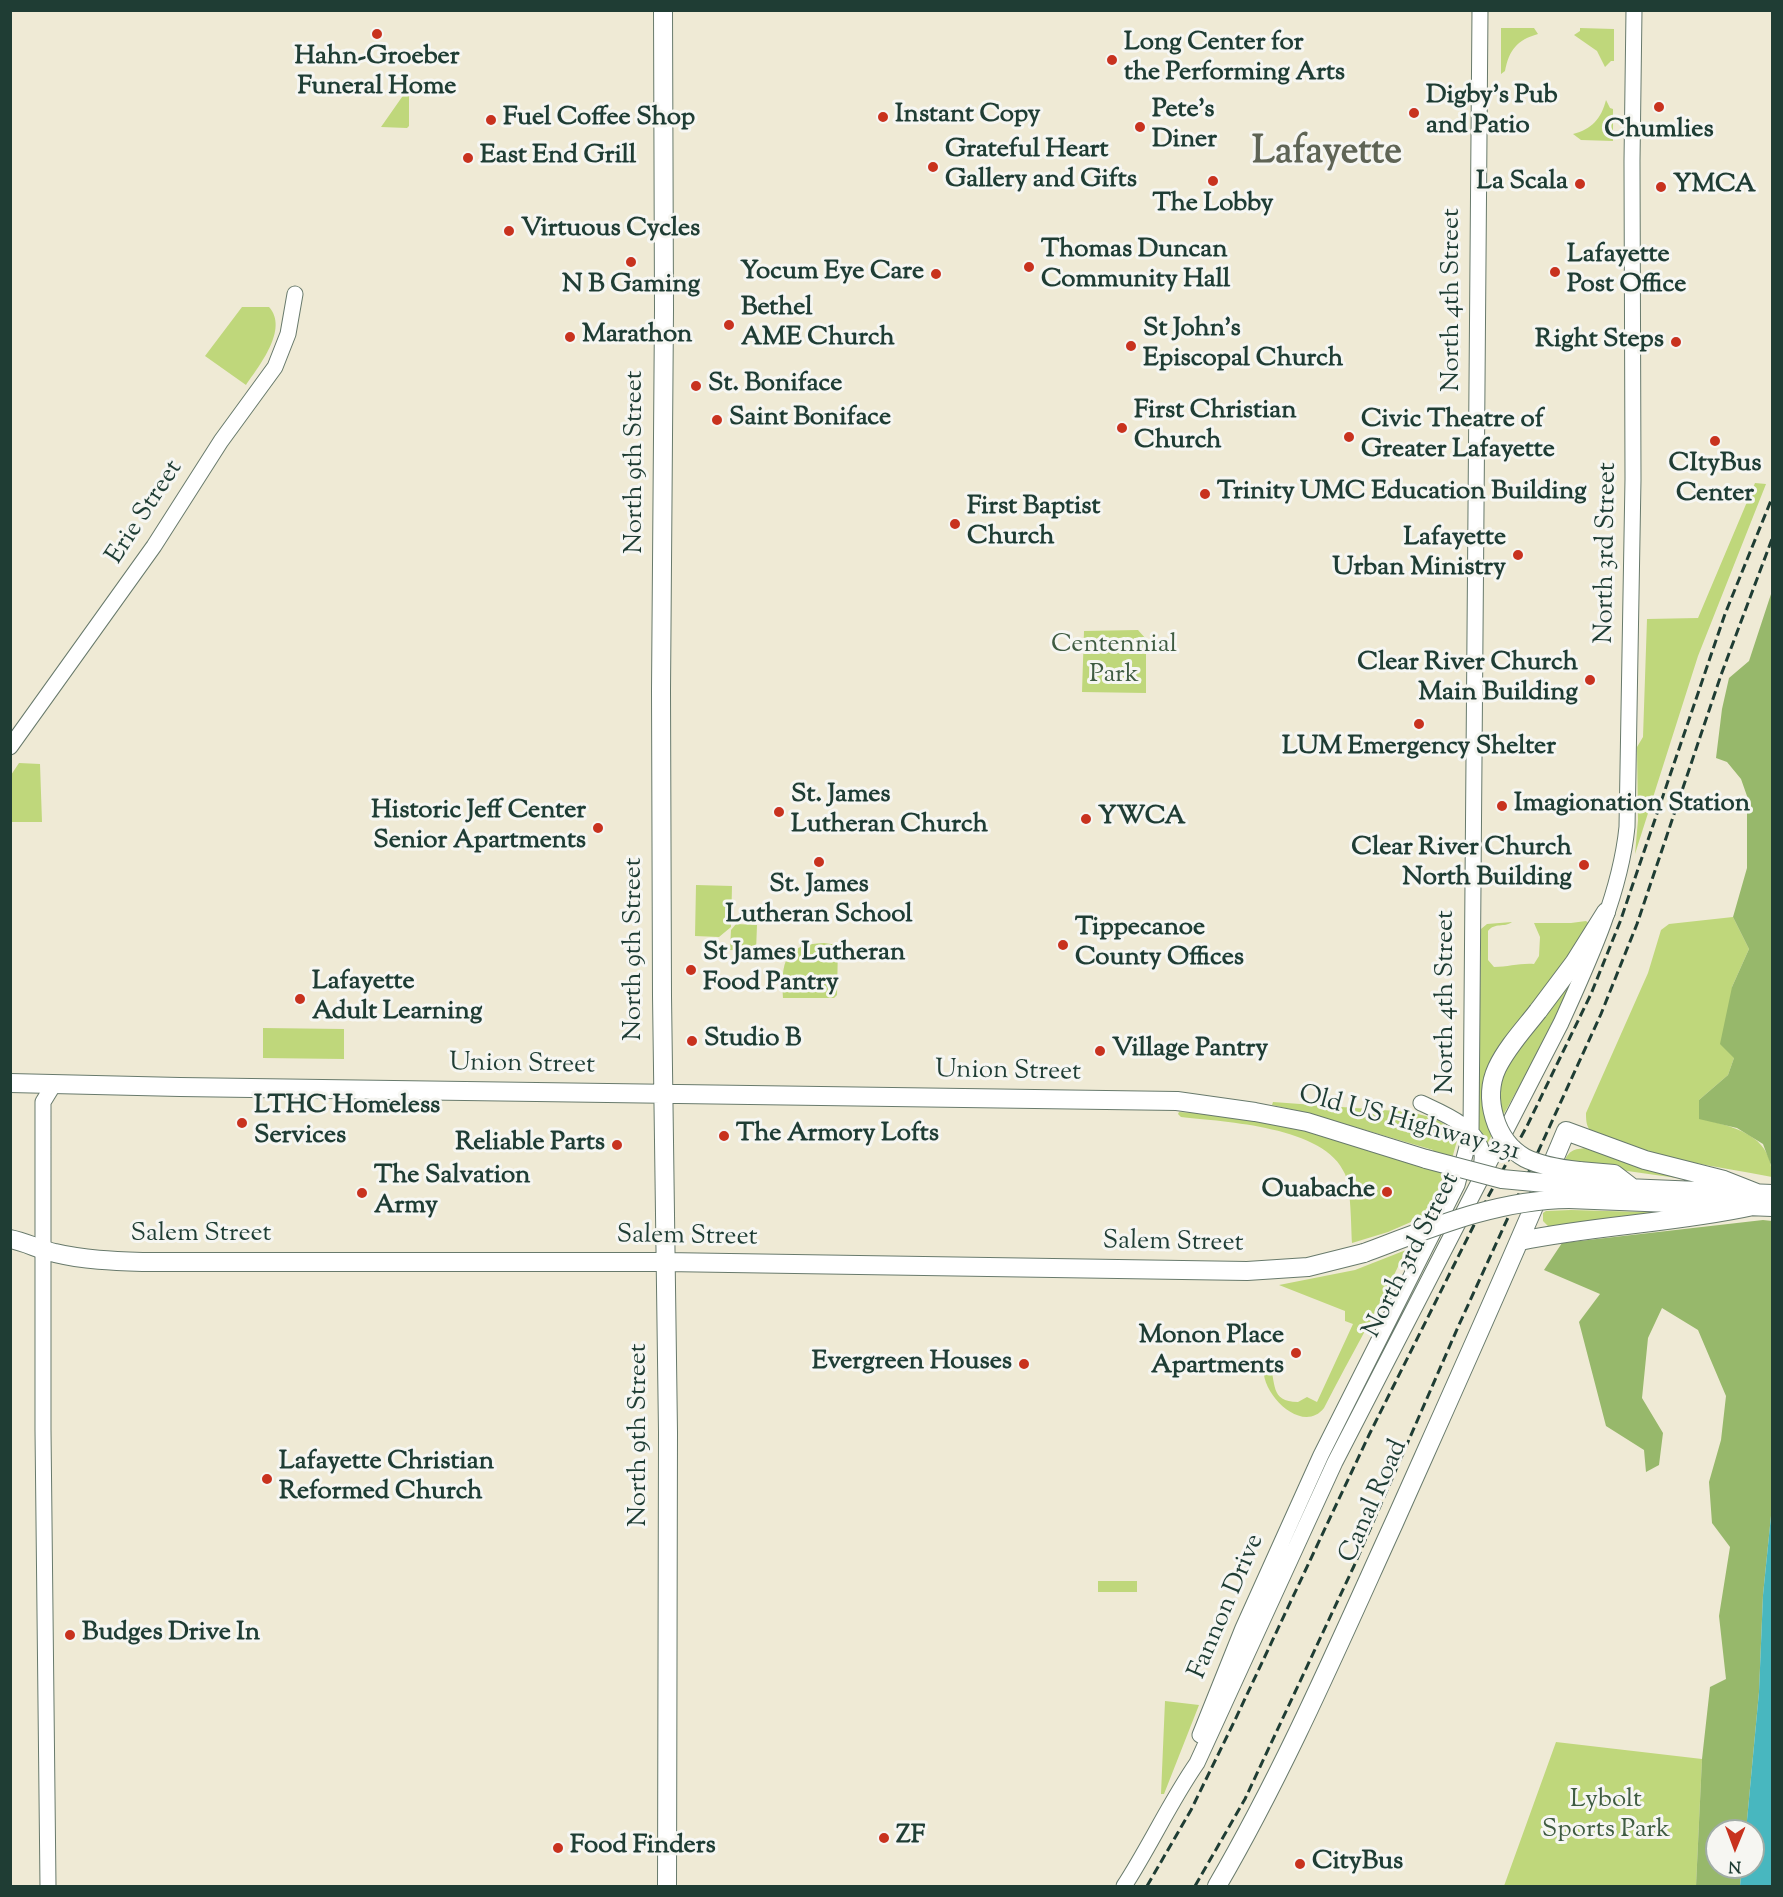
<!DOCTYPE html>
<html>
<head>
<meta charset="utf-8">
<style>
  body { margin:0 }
  #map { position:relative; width:1783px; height:1897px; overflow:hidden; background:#efead5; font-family:"Sorts Mill Goudy",serif }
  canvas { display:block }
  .frame { position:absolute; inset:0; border:12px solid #1f3d34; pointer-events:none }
  .north { position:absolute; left:1705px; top:1819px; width:60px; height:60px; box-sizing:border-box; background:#f6f6f2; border:2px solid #a0aca6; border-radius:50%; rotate:181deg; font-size:16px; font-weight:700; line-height:24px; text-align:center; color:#1f3d34 }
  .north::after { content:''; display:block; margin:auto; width:21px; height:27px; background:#c8321e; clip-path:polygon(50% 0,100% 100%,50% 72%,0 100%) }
</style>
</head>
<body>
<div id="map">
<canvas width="1783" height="1897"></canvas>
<div class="frame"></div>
<div class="north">N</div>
</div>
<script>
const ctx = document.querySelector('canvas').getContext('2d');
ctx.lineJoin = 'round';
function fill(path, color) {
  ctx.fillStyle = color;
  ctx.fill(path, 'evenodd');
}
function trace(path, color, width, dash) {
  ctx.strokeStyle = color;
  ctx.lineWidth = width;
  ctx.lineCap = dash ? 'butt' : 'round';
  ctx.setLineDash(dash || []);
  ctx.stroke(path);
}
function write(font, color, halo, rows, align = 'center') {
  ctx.font = font + ' "Sorts Mill Goudy",serif';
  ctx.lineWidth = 6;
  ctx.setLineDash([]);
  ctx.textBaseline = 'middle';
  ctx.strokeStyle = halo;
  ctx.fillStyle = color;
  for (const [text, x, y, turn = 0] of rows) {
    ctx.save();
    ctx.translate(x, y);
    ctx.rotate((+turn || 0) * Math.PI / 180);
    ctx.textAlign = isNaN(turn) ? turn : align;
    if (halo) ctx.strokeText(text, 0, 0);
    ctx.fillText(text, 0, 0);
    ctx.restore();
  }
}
const green = new Path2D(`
  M1501 28H1534L1538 34C1517 40 1509 50 1505 71L1501 74Z
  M1580 28 1614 29V61H1611L1605 67 1597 51 1574 35 1580 31Z
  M409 87V126L407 128 381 127Z
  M1606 100 1610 108 1613 109V141L1581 140 1573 134C1592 129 1601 119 1606 100Z
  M242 307H269C289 329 259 366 246 385L205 356Z
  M1755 483 1766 484 1698 656 1635 854 1638 820 1637 747 1643 737 1647 619 1698 618Z
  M1138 630 1146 639V693L1082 692 1084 631Z
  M19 763 40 764 42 822H11V775Z
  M696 885 732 886 731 927 719 937 695 936Z
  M1733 917 1749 949 1732 987 1734 1058 1728 1075 1699 1100V1118C1732 1127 1772 1133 1772 1177 1719 1167 1666 1160 1615 1141 1608 1138 1596 1136 1590 1130 1586 1126 1586 1118 1586 1113L1648 973 1661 930 1669 924Z
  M1586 921 1590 924 1570 959 1518 1024 1532 1033 1571 980 1573 981 1530 1067 1487 1144 1478 1129 1481 929 1487 924 1512 922C1504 928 1495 922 1488 931V960L1494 967C1508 967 1520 963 1534 964L1539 956 1540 937 1534 923H1571Z
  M736 924 757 925 756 951 730 950 731 930Z
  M824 943 838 945 837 995 834 998H783C781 962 784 944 824 943Z
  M263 1028 344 1029V1059L263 1058Z
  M1273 1102 1410 1112 1434 1118 1456 1131 1458 1137 1447 1177 1427 1215 1388 1232 1352 1243C1351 1225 1351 1188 1345 1174 1325 1126 1225 1122 1181 1117L1178 1114 1179 1112 1227 1115 1302 1130 1428 1169 1433 1150 1304 1112 1272 1105Z
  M1586 1148 1698 1181 1564 1162C1569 1150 1574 1149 1586 1148Z
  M1571 1210 1679 1213 1549 1227 1543 1221V1213L1546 1211Z
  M1406 1250C1381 1304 1351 1355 1324 1408 1302 1436 1259 1392 1264 1366L1269 1363C1277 1382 1269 1402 1298 1402L1307 1397 1317 1402 1353 1324 1345 1321V1311L1279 1285 1355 1270Z
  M1098 1581H1137V1592H1098Z
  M1165 1701 1199 1705 1164 1794H1161Z
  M1556 1742 1702 1759 1696 1886H1504Z`);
const forest = new Path2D(`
  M1772 591V1168L1763 1144 1737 1128 1699 1119V1100L1728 1075 1734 1058 1720 1044 1732 987 1749 949 1733 917 1747 868V796L1741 779 1727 762 1716 758 1722 709 1729 678 1749 661Z
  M1763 1220 1772 1221V1506L1763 1595 1759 1692 1746 1831H1717V1867H1742L1740 1886H1696L1702 1759 1710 1687 1726 1679 1719 1616 1730 1547 1712 1523 1709 1482 1721 1440 1726 1396 1698 1330 1662 1308 1648 1338 1642 1398 1663 1433 1659 1465 1646 1472 1644 1450 1606 1426 1579 1322 1600 1294 1544 1270 1562 1243Z`);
const water = new Path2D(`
  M1772 1506V1886H1740L1742 1867H1753V1831H1746L1759 1692 1763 1595Z`);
const minor = new Path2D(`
  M10 747 154 546 221 441 275 367 288 334 295 294
  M1421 1103C1442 1113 1479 1127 1482 1154 1483 1161 1481 1167 1479 1173
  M1200 1735 1243 1628 1321 1455 1457 1185 1471 1132 1480 10
  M48 1886 43 1430V1102L54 1084
  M1124 1886C1150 1846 1170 1802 1197 1763L1335 1462 1561 1023C1589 961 1620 895 1627 827L1633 479 1632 161 1634 10`);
const major = new Path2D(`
  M663 10 664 310 661 690 662 996 668 1432 667 1886
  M1538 1011 1574 963 1606 912
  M10 1083 180 1087 1177 1101 1255 1112 1307 1122 1426 1159
  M1579 1171 1614 1174 1631 1187
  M1577 1186 1772 1194
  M1569 1199 1772 1207
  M10 1239C26 1242 40 1250 55 1253 84 1260 114 1261 143 1262H665L1247 1271 1308 1267 1364 1253
  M1520 1241C1597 1225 1676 1223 1753 1206
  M1217 1886C1285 1769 1338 1646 1394 1523 1452 1393 1511 1263 1566 1131L1645 1160 1724 1180 1757 1193`);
const rail = new Path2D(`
  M1147 1886 1191 1810 1235 1720 1369 1435 1489 1195 1527 1126 1591 994 1620 922 1725 614 1772 498
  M1195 1886 1245 1799 1354 1566 1458 1327 1601 1014 1637 924 1721 675 1772 539`);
const majorBridge = new Path2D(`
  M1538 1011C1524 1029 1507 1047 1497 1068 1483 1098 1495 1141 1525 1158 1541 1166 1561 1169 1579 1171
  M1426 1159 1502 1179 1577 1186
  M1364 1253C1431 1228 1496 1200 1569 1199`);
const markers = [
  [377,34,6,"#c8321e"],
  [1112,60,6,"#c8321e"],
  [1659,107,6,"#c8321e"],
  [1414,113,6,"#c8321e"],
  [883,117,6,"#c8321e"],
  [491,120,6,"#c8321e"],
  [1140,127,6,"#c8321e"],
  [468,158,6,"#c8321e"],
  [933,167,6,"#c8321e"],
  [1213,181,6,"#c8321e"],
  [1580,184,6,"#c8321e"],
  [1661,187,6,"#c8321e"],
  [509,231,6,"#c8321e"],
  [631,262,6,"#c8321e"],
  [1029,267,6,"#c8321e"],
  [1555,272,6,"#c8321e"],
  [936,274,6,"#c8321e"],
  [729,325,6,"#c8321e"],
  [570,337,6,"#c8321e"],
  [1676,342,6,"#c8321e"],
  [1131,346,6,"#c8321e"],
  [696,386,6,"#c8321e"],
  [717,420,6,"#c8321e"],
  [1122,428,6,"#c8321e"],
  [1349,437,6,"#c8321e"],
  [1715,441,6,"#c8321e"],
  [1205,494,6,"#c8321e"],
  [955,524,6,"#c8321e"],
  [1518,555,6,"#c8321e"],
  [1590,680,6,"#c8321e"],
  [1419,724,6,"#c8321e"],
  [1502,806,6,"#c8321e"],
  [779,812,6,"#c8321e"],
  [1086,819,6,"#c8321e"],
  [598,828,6,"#c8321e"],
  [819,862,6,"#c8321e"],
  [1584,865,6,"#c8321e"],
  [1063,945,6,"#c8321e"],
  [691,970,6,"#c8321e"],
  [300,999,6,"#c8321e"],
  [692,1041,6,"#c8321e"],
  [1100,1051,6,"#c8321e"],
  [242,1123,6,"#c8321e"],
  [724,1136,6,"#c8321e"],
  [617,1145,6,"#c8321e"],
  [1387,1192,6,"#c8321e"],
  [362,1193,6,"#c8321e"],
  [1296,1353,6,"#c8321e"],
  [1024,1364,6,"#c8321e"],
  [267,1479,6,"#c8321e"],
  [70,1635,6,"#c8321e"],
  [884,1838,6,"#c8321e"],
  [558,1848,6,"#c8321e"],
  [1300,1864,6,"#c8321e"]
];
const poiNames = [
  ["Long Center for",1124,45],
  ["the Performing Arts",1124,75],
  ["Hahn-Groeber",377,59,"center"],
  ["Funeral Home",377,89,"center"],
  ["Digby's Pub",1426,98],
  ["and Patio",1426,128],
  ["Pete's",1152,112],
  ["Diner",1152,142],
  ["Instant Copy",895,117],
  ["Fuel Coffee Shop",503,120],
  ["Chumlies",1659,132,"center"],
  ["Grateful Heart",945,152],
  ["Gallery and Gifts",945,182],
  ["East End Grill",480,158],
  ["La Scala",1568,184,"right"],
  ["YMCA",1673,187],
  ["The Lobby",1213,206,"center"],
  ["Virtuous Cycles",521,231],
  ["Thomas Duncan",1041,252],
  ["Community Hall",1041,282],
  ["Lafayette",1567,257],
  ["Post Office",1567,287],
  ["Yocum Eye Care",924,274,"right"],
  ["N B Gaming",631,287,"center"],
  ["Bethel",741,310],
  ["AME Church",741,340],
  ["St John's",1143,331],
  ["Episcopal Church",1143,361],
  ["Marathon",582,337],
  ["Right Steps",1664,342,"right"],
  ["St. Boniface",708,386],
  ["First Christian",1134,413],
  ["Church",1134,443],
  ["Saint Boniface",729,420],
  ["Civic Theatre of",1361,422],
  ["Greater Lafayette",1361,452],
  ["CItyBus",1715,466,"center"],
  ["Center",1715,496,"center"],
  ["Trinity UMC Education Building",1217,494],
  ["First Baptist",967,509],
  ["Church",967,539],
  ["Lafayette",1506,540,"right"],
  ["Urban Ministry",1506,570,"right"],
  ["Clear River Church",1578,665,"right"],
  ["Main Building",1578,695,"right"],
  ["LUM Emergency Shelter",1419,749,"center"],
  ["St. James",791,797],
  ["Lutheran Church",791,827],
  ["Imagionation Station",1514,806],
  ["Historic Jeff Center",586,813,"right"],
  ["Senior Apartments",586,843,"right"],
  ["YWCA",1098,819],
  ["Clear River Church",1572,850,"right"],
  ["North Building",1572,880,"right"],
  ["St. James",819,887,"center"],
  ["Lutheran School",819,917,"center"],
  ["Tippecanoe",1075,930],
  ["County Offices",1075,960],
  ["St James Lutheran",703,955],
  ["Food Pantry",703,985],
  ["Lafayette",312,984],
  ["Adult Learning",312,1014],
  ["Studio B",704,1041],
  ["Village Pantry",1112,1051],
  ["LTHC Homeless",254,1108],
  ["Services",254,1138],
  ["The Armory Lofts",736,1136],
  ["Reliable Parts",605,1145,"right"],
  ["The Salvation",374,1178],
  ["Army",374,1208],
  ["Ouabache",1375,1192,"right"],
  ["Monon Place",1284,1338,"right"],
  ["Apartments",1284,1368,"right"],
  ["Evergreen Houses",1012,1364,"right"],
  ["Lafayette Christian",279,1464],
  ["Reformed Church",279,1494],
  ["Budges Drive In",82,1635],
  ["ZF",896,1838],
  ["Food Finders",570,1848],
  ["CityBus",1312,1864]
];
const streetNames = [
  ["North 4th Street",1454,300,-90],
  ["North 9th Street",637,462,-90],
  ["Erie Street",146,513,-57],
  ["North 3rd Street",1608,553,-89],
  ["North 9th Street",636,949,-90],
  ["North 4th Street",1448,1002,-90],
  ["Union Street",522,1066,1],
  ["Union Street",1008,1073,1],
  ["Old US Highway 231",1409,1125,15],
  ["Salem Street",201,1236],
  ["Salem Street",687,1238,1],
  ["Salem Street",1173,1244,1],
  ["North 3rd Street",1413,1256,-63],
  ["North 9th Street",641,1435,-90],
  ["Canal Road",1375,1502,-66],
  ["Fannon Drive",1228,1607,-67]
];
const parkNames = [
  ["Centennial",1114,647],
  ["Park",1114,677],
  ["Lybolt",1606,1802],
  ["Sports Park",1606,1832]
];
const townNames = [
  ["Lafayette",1327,156]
];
fill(green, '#bfd77b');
fill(forest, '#97b86b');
fill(water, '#48b7bf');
trace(minor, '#687a6c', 17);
trace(major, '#687a6c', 20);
trace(minor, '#fff', 15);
trace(major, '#fff', 18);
trace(rail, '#1f3d34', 3, [9, 4.5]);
trace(majorBridge, '#687a6c', 20, []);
trace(majorBridge, '#fff', 18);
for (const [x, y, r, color] of markers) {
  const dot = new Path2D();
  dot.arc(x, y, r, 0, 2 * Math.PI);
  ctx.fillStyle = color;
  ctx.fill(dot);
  trace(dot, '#f6f6f2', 2);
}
write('bold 26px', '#1f3d34', '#f6f6f2', poiNames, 'left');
write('26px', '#1f3d34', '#f6f6f2', streetNames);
write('26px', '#3f5c42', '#f6f6f2', parkNames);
write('bold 38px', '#5f6455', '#f6f6f2', townNames);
</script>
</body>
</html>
